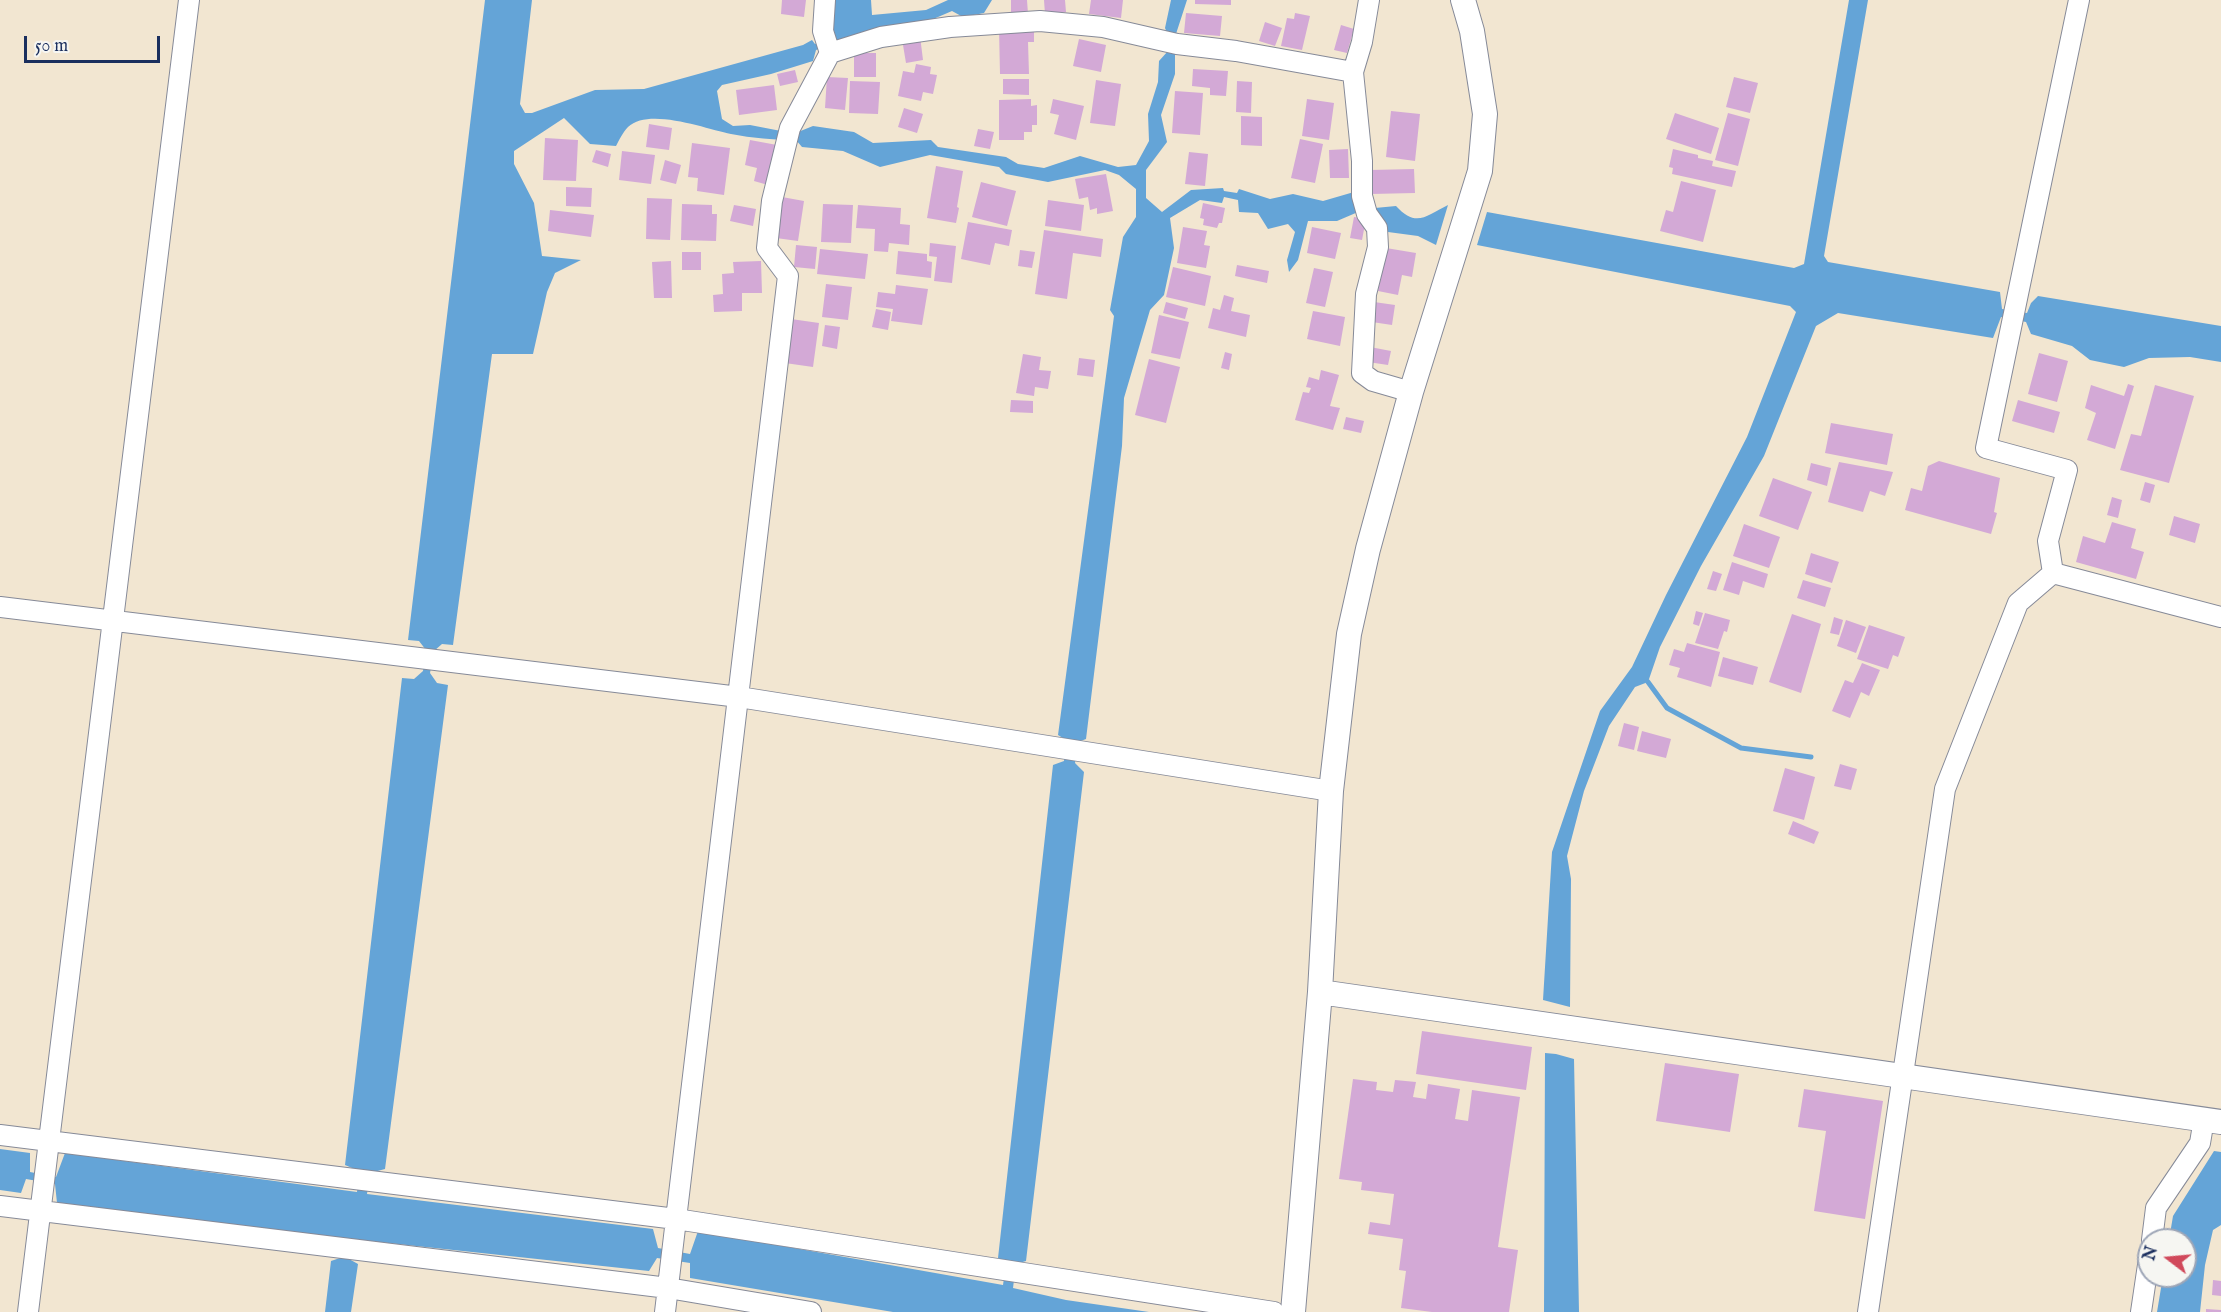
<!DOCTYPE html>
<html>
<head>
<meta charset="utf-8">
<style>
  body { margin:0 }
  #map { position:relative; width:2221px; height:1312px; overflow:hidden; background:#f2e6d1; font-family:"IM FELL English",serif }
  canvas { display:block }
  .north { position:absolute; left:2137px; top:1228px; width:60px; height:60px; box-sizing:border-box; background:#f6f6f2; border:2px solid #9ea6b7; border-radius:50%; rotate:286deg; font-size:16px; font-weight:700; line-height:24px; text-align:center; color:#1b2f5e }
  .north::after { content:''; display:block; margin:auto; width:21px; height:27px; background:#d1495b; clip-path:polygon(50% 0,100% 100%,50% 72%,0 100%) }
  .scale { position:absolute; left:24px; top:36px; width:136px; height:27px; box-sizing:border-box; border:3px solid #1b2f5e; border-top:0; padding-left:8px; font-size:18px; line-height:21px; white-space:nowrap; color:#1b2f5e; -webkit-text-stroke:4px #f6f6f2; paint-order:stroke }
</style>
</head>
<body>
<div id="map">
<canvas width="2221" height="1312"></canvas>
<div class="north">N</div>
<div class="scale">50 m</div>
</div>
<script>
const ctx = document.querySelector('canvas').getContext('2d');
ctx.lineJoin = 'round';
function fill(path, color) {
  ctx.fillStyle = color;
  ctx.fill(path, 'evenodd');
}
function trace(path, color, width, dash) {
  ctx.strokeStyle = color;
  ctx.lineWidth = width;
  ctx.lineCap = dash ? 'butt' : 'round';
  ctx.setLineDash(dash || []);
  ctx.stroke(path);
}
const water = new Path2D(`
  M485 0H532L520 104 525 113H532L595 90 644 89 803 45 812 40 815 44 834 36V0H871L872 15 926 10 948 0H992L984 13 963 17 952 11 924 23 878 29 816 50 813 61 771 74 722 85 717 91 722 119 733 126 750 125 781 131 798 132 813 126 854 132 873 143 931 140 938 147 1006 157 1018 164 1044 168 1080 156 1118 167 1136 165 1149 141 1148 114 1158 82 1159 61 1168 51V35L1165 28 1171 0H1187L1175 37V74L1161 115 1167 142 1146 170V198L1162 212 1191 190 1223 188 1224 191 1237 193 1239 189 1270 199 1293 194 1323 201 1354 192 1375 208 1396 206C1416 228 1426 216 1448 205L1436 245 1418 236 1388 232 1372 214 1358 212 1337 221H1308L1298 260 1289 272 1287 260 1295 232 1288 224 1268 229 1258 213 1239 212 1238 200 1224 197 1222 203 1200 200 1170 218 1174 248 1164 295 1150 310 1124 398 1122 446 1086 739 1078 742 1075 763 1084 772 1026 1261 1016 1264 1013 1288 1066 1300 1149 1312H893L690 1278V1263L657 1258 649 1271 351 1239 349 1259 358 1264 351 1312H325L331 1261 340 1258 342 1238 57 1203 55 1184 26 1179 21 1193 0 1190V1149L30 1153V1172L56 1177 65 1153 357 1192 359 1171 345 1165 402 678 414 679 423 671 426 650 419 641 408 640ZM564 118 590 144 616 146C619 140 623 132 628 127 649 107 706 129 731 134 752 138 774 140 796 140L802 147 843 151 880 167 930 155 999 167 1006 174 1048 182 1105 170 1119 175 1136 189V217L1123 237 1110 310 1114 316 1058 735 1066 740 1064 761 1053 765 998 1258 1006 1263 1003 1285 698 1231 690 1254 658 1248 653 1229 367 1194 370 1173 385 1169 448 685 437 683 430 673 434 651 442 644 453 645 492 354H533L547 292 555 273 581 260 542 256 534 203 514 164V151Z
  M1849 0H1868L1824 256 1828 262 2000 292 2002 309 2027 313 2031 303 2038 296 2221 326V362L2190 357 2149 358 2124 367 2090 360 2072 346 2031 334 2026 322 2001 317 1993 338 1838 313 1816 326 1764 456 1701 566 1660 647 1648 682 1635 687 1609 726 1584 791 1567 856 1571 879 1570 1007 1543 1000 1552 852 1600 711 1632 667 1666 595 1747 437 1796 312 1790 306 1477 245 1487 212 1794 268 1804 264Z
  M1545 1053 1556 1054 1574 1059 1579 1312H1544Z
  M2214 1151 2221 1152V1225L2213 1230 2205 1265 2200 1312H2157L2163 1276H2185V1240H2169L2173 1216Z`);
const stream = new Path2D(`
  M1648 682 1667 708 1741 748 1811 757`);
const building = new Path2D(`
  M782 0H806L804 17 781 14Z
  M1011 0H1027L1028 14H1011Z
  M1044 0H1065L1066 12 1045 14Z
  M1091 0H1123L1121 18 1089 14Z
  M1195 0H1231V5L1195 4Z
  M1186 13 1222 16 1220 36 1184 33Z
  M1295 13 1310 16 1302 50 1281 46 1287 18 1294 19Z
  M1265 22 1282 28 1275 46 1259 41Z
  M1341 25 1354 29 1347 53 1334 50Z
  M1034 27V42H1028L1029 74H1000L999 28Z
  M920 36 923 60 906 63 902 39Z
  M1079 39 1106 45 1101 72 1073 66Z
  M854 53H876V77H854Z
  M916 64 931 67 930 74 937 75 933 94 923 92 921 101 898 96 903 71 914 73Z
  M1193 69 1228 71 1226 96 1210 95V88L1192 86Z
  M795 70 798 82 780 86 777 74Z
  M827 77 848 78 845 110 825 108Z
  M1734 77 1758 83 1750 113 1726 107Z
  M1003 79H1029V95L1003 94Z
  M1096 80 1121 84 1115 126 1090 123Z
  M850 81 880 82 878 114 849 113Z
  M1237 81 1252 82 1251 113 1236 112Z
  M774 85 777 110 739 115 736 90Z
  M1175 91 1203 93 1200 135 1172 133Z
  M1031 99V106L1037 105V125H1032V132H1024V140H999V100Z
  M1053 99 1084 106 1076 140 1054 134 1059 115 1050 113Z
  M1307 99 1334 103 1329 140 1302 136Z
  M904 108 923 114 917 133 898 127Z
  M1391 111 1420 114 1415 161 1386 157Z
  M1675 113 1719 128 1711 154 1666 139Z
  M1728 113 1750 119 1738 166 1715 160Z
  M1241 116 1262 117V146L1241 145Z
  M649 124 672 128 669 150 646 147Z
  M978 129 994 132 990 149 974 146Z
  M545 138 578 140 576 181 543 180Z
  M1300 139 1323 144 1315 183 1291 178Z
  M750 140 777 145 768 185 754 181 757 168 745 165Z
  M692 143 730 148 724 195 697 191 698 178 688 177Z
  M1348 149 1349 178H1330L1329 150Z
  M1673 149 1698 155V158L1713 161 1712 166 1736 171 1732 187 1672 174 1673 168 1669 167Z
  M596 150 611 154 608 167 592 162Z
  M622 151 655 155 651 184 619 180Z
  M1189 152 1208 154 1205 186 1185 184Z
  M665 160 681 165 676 184 660 180Z
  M936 166 963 171 957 207 959 208 956 223 927 218Z
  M1414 169 1415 193 1371 194 1370 170Z
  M1106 174 1113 211 1097 214V208L1090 210 1088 197 1079 199 1075 179Z
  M1681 181 1716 190 1703 242 1660 231 1666 210 1673 212Z
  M981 182 1016 191 1007 226 972 217Z
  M566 187 592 188 591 207 566 206Z
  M782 197 804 201 798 241 776 238Z
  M647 198 672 199 670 240 646 239Z
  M1048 200 1084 205 1081 231 1045 226Z
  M1203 203 1225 208 1222 223H1219L1217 228 1203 225 1204 219 1200 218Z
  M682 204 712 205V214H717L716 241 681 240Z
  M823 204 853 205 851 243 821 242Z
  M734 205 756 209 753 226 730 221Z
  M858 205 901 208 900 224 910 225 909 245 889 243 888 252 874 251 875 229 856 228Z
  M550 210 594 215 591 237 548 231Z
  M1354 217 1366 219 1362 240 1350 238Z
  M968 222 1012 230 1009 246 995 243 990 265 961 259Z
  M1183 227 1207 231 1204 245 1210 246 1206 268 1177 263Z
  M1312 227 1341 233 1335 259 1307 253Z
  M1044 230 1103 239 1101 257 1073 253 1067 299 1035 294Z
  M930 243 956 246 952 283 934 281 937 257 929 256Z
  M796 245 817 247 815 269 794 267Z
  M1386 248 1416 253 1412 277 1402 275 1398 295 1378 291Z
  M820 249 868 254 865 279 817 274Z
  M1020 250 1035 252 1032 268 1018 266Z
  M898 251 927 254V261L932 262 931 278 896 274Z
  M682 252H701V270H682Z
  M671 261 672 298H654L652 262Z
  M761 261 762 293H742V311L714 312 713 295 723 294 722 274 734 273 733 262Z
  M1237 265 1269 271 1267 283 1235 276Z
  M1173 267 1211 276 1205 306 1166 297Z
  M1314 268 1333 272 1325 307 1306 303Z
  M826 284 852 287 848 320 822 317Z
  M896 285 928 289 922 325 891 321 893 309 876 307 878 292 895 294Z
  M1224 295 1234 298 1231 311 1250 315 1246 337 1208 328 1213 308 1220 310Z
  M1166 302 1188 308 1185 319 1163 313Z
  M1374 302 1395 305 1392 325 1372 322Z
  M876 309 891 312 888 330 872 327Z
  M1313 311 1345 317 1340 346 1307 339Z
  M1159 315 1189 322 1180 359 1151 353Z
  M791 319 819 323 813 367 785 363Z
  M825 325 840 327 837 349 822 346Z
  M1370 347 1391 351 1388 365 1368 362Z
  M1225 352 1232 354 1229 370 1221 368Z
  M2039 353 2068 361 2057 402 2028 394Z
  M1023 354 1041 357 1039 370 1051 371 1048 389 1035 387 1034 396 1016 393Z
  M1079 358 1095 360 1093 377 1077 375Z
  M1149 359 1180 367 1166 423 1135 415Z
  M1321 370 1339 375 1330 406 1340 408 1333 430 1295 420 1303 392 1309 393 1311 388 1306 387 1309 377 1319 380Z
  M2128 384 2134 386 2115 449 2087 440 2096 413 2085 408 2091 385 2124 396Z
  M2155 385 2194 396 2169 483 2120 470 2131 434 2141 436Z
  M1011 400 1033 401V413L1010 412Z
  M2018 400 2060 412 2054 433 2012 421Z
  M1346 417 1364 421 1361 433 1343 429Z
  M1831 423 1893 434 1887 465 1825 453Z
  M1939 461 2000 478 1994 512 1997 513 1991 534 1905 510 1911 488 1922 491 1928 466Z
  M1839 462 1893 472 1885 496 1870 491 1863 512 1828 502Z
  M1811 463 1831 468 1827 486 1807 480Z
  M1773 478 1812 492 1798 530 1759 516Z
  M2145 482 2155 485 2150 503 2140 500Z
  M2112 497 2122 500 2118 518 2107 515Z
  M2174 516 2200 524 2195 543 2169 535Z
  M2112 522 2136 529 2131 548 2144 552 2136 579 2076 562 2083 536 2105 543Z
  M1744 524 1780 537 1769 568 1733 556Z
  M1811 553 1839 562 1832 583 1805 574Z
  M1732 562 1768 574 1764 588 1743 581 1739 595 1723 590Z
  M1713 571 1722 574 1716 591 1707 589Z
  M1803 580 1831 588 1825 607 1797 598Z
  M1696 611 1703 613 1699 626 1693 624Z
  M1705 613 1730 620 1727 632 1724 631 1718 649 1695 643Z
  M1792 614 1821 624 1801 693 1769 682Z
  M1834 617 1843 620 1839 635 1830 633Z
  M1846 620 1866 627 1856 653 1837 646Z
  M1869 625 1905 637 1898 657 1893 655 1888 669 1857 659Z
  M1687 643 1720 652 1711 687 1677 677 1680 668 1669 665 1674 649 1684 652Z
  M1723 657 1758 667 1753 685 1718 676Z
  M1862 663 1880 670 1869 696 1861 692 1850 718 1832 711 1845 680 1853 683Z
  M1624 723 1639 727 1634 750 1618 746Z
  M1642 731 1671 739 1666 758 1637 751Z
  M1840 764 1857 769 1851 790 1834 786Z
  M1785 768 1815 777 1804 820 1773 811Z
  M1793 821 1819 832 1814 844 1788 834Z
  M1422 1031 1532 1047 1526 1090 1416 1074Z
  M1665 1063 1739 1074 1730 1132 1656 1121Z
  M1353 1079 1377 1082 1376 1090 1393 1092 1395 1080 1416 1082 1413 1097 1426 1099 1428 1084 1460 1089 1455 1119 1468 1121 1472 1090 1520 1097 1498 1247 1518 1250 1509 1312H1432L1401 1308 1406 1271 1399 1270 1403 1239 1368 1234 1370 1222 1390 1225 1394 1194 1361 1190 1362 1182 1339 1179Z
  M1804 1089 1883 1101 1865 1219 1814 1211 1826 1131 1798 1127Z
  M2213 1280 2221 1281V1296L2212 1295Z
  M2206 1309 2221 1310V1312H2206Z`);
const minor = new Path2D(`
  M1369 0 1362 42 1353 72 1362 161V196L1367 214 1377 228 1378 247 1366 294 1362 373 1373 381 1411 392
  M830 53 881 37 950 27 1040 21 1103 27 1177 44 1236 51 1353 72
  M2053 573 2048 541 2067 470 1986 448 2079 0
  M2053 573 2221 617
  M0 607 739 697 1331 791
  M0 1135 676 1219 1274 1312
  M0 1206 668 1288 811 1312
  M2152 1240 2156 1208 2200 1143 2204 1119
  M28 1312 189 0
  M665 1312 788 276 767 248 772 201 790 128 830 53 823 31 825 0
  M1868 1312 1945 789 2018 603 2053 573
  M2141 1312 2149 1258`);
const tertiary = new Path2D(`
  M1320 992 2221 1122
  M1293 1312 1320 992 1331 791 1349 634 1368 549 1411 392 1480 171 1485 114 1472 31 1463 0`);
fill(water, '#64a4d7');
trace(stream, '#64a4d7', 5);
fill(building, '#d3a9d6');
trace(minor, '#868a98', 22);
trace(tertiary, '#868a98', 26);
trace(minor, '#fff', 20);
trace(tertiary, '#fff', 24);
</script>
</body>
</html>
